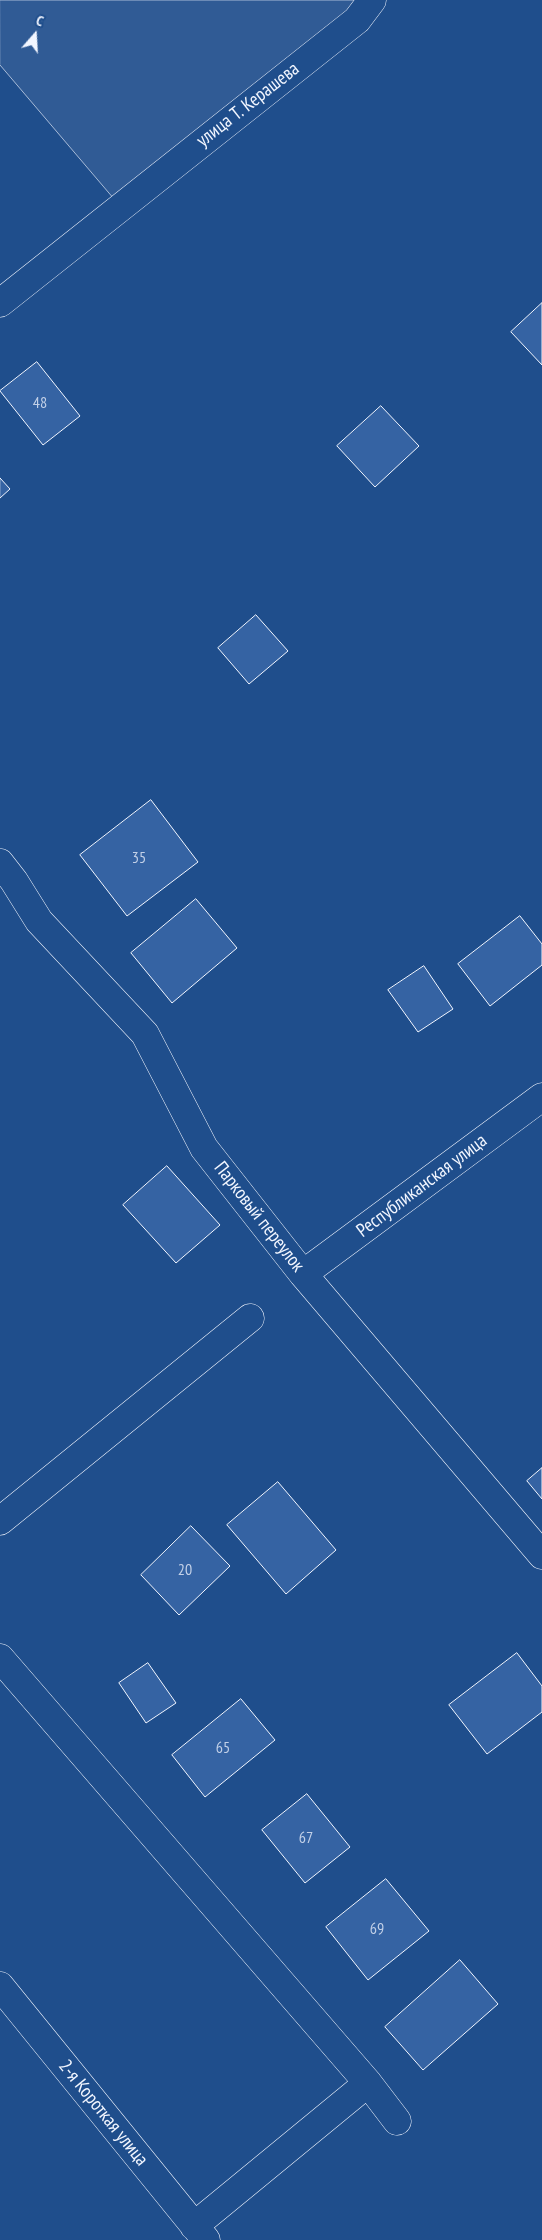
<!DOCTYPE html>
<html>
<head>
<meta charset="utf-8">
<style>
  body { margin:0 }
  #map { position:relative; width:542px; height:2240px; overflow:hidden; background:#1f4e8c; font-family:"PT Sans Narrow",sans-serif }
  canvas { display:block }
  .north { position:absolute; left:10px; top:10px; width:50px; height:50px; -webkit-text-stroke:4px #1f4e8c; paint-order:stroke; rotate:19deg; font-size:14px; font-weight:700; line-height:20px; text-align:center; color:#f2f6ff }
  .north::after { content:''; display:block; margin:auto; width:18px; height:22px; background:#f2f6ff; clip-path:polygon(50% 0,100% 100%,50% 72%,0 100%) }
</style>
</head>
<body>
<div id="map">
<canvas width="542" height="2240"></canvas>
<div class="north">С</div>
</div>
<script>
const ctx = document.querySelector('canvas').getContext('2d');
ctx.lineJoin = 'round';
function fill(path, color) {
  ctx.fillStyle = color;
  ctx.fill(path, 'evenodd');
}
function trace(path, color, width, dash) {
  ctx.strokeStyle = color;
  ctx.lineWidth = width;
  ctx.lineCap = dash ? 'butt' : 'round';
  ctx.setLineDash(dash || []);
  ctx.stroke(path);
}
function write(font, color, halo, rows, align = 'center') {
  ctx.font = font + ' "PT Sans Narrow",sans-serif';
  ctx.lineWidth = 4;
  ctx.setLineDash([]);
  ctx.textBaseline = 'middle';
  ctx.strokeStyle = halo;
  ctx.fillStyle = color;
  for (const [text, x, y, turn = 0] of rows) {
    ctx.save();
    ctx.translate(x, y);
    ctx.rotate((+turn || 0) * Math.PI / 180);
    ctx.textAlign = isNaN(turn) ? turn : align;
    if (halo) ctx.strokeText(text, 0, 0);
    ctx.fillText(text, 0, 0);
    ctx.restore();
  }
}
const built = new Path2D(`
  M0 0H372L120 206 0 65Z`);
const building = new Path2D(`
  M542 303V365L511 332Z
  M37 362 80 416 43 445 0 391Z
  M381 406 419 446 375 487 337 446Z
  M0 478 10 489 0 498Z
  M256 615 288 651 249 684 218 648Z
  M151 800 198 862 127 916 80 855Z
  M196 899 237 948 172 1003 131 953Z
  M520 916 542 944V965L490 1006 458 964Z
  M424 966 453 1009 418 1032 388 990Z
  M167 1166 220 1225 176 1263 123 1205Z
  M542 1468V1499L527 1481Z
  M278 1482 336 1550 286 1594 227 1525Z
  M191 1526 230 1566 179 1615 141 1575Z
  M517 1653 542 1686V1712L487 1754 449 1705Z
  M148 1663 176 1703 146 1723 119 1683Z
  M241 1699 275 1740 205 1797 172 1755Z
  M307 1794 350 1847 305 1883 262 1830Z
  M386 1879 429 1931 368 1980 326 1927Z
  M460 1960 498 2004 423 2070 385 2027Z`);
const minor = new Path2D(`
  M0 303 357 20 372 0
  M0 863 14 881 39 921 145 1034 204 1148 303 1274 542 1555
  M303 1274 542 1097
  M0 1521 250 1318
  M0 1658 368 2083 397 2121
  M0 1986 206 2240
  M194 2226 368 2083`);
const numberNames = [
  ["48",40,403],
  ["35",139,858],
  ["20",185,1570],
  ["65",223,1748],
  ["67",306,1838],
  ["69",377,1929]
];
const streetNames = [
  ["улица Т. Керашева",248,105,-38],
  ["Республиканская улица",422,1186,-37],
  ["Парковый переулок",259,1217,52],
  ["2-я Короткая улица",103,2113,51]
];
fill(built, '#305b95');
trace(built, '#a8bbd7', 1);
fill(building, '#3563a3');
trace(building, '#f2f6ff', 1);
trace(minor, '#f2f6ff', 29);
trace(minor, '#1f4e8c', 28);
write('16px', '#c3d1e8', null, numberNames);
write('19px', '#f2f6ff', '#1f4e8c', streetNames);
</script>
</body>
</html>
